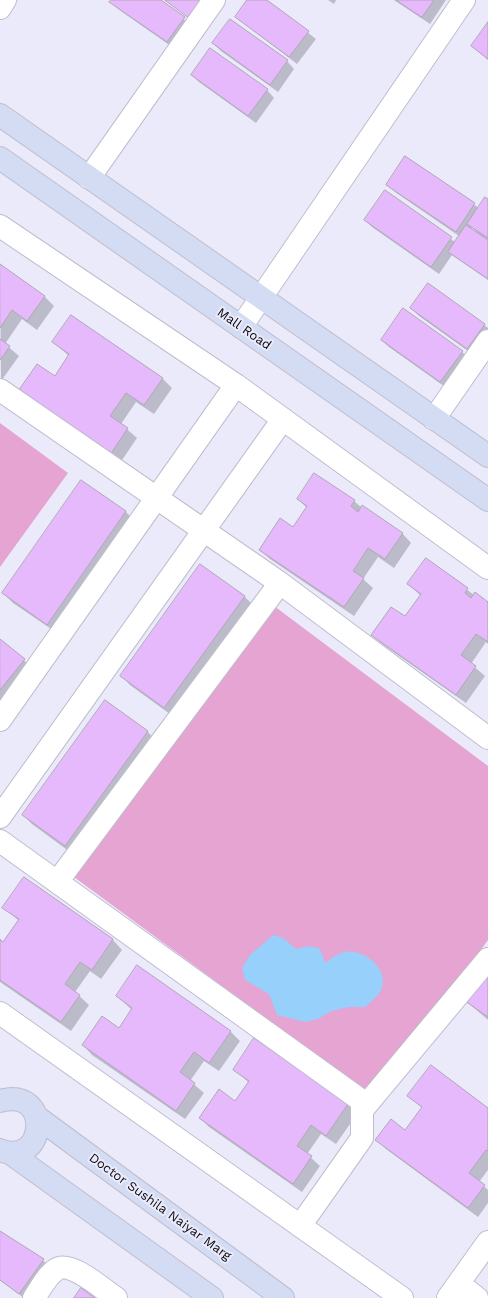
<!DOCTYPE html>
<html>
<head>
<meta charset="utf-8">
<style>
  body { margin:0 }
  canvas { display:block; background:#ebeafb }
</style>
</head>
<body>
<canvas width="488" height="1298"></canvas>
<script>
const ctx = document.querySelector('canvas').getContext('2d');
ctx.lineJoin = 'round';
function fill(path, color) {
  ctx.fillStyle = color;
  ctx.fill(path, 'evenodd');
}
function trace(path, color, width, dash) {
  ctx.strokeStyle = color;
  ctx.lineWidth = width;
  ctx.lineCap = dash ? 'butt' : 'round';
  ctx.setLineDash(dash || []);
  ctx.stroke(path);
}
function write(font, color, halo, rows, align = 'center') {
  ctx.font = font + ' "Work Sans",sans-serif';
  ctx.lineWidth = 4;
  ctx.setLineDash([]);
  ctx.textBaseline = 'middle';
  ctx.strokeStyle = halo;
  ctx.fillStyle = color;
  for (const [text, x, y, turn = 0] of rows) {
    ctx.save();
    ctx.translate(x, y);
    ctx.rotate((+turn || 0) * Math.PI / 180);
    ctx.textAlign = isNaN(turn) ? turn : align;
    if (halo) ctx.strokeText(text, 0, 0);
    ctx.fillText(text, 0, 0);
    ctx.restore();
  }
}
const green = new Path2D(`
  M0 423 68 473 0 567Z
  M274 606 488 766V940L373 1097 74 877Z`);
const water = new Path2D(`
  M273 935 283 938 296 949 310 946 320 949 325 963C331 959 337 954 344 952 364 948 392 970 380 992 376 998 370 1002 365 1007H349L331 1011 318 1019 305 1022 277 1015 269 994 245 980 242 968 250 955Z`);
const shadow = new Path2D(`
  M112 0H159L191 25 175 49 118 9 111 2Z
  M249 0H266L316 39 297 64 236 17Z
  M328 0H336L334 4Z
  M394 0H446L430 24Z
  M488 24V60L472 46Z
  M213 43 287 61 294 69 278 92 221 51Z
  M192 75 267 90 274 98 256 123 199 82Z
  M406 158 479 208 488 201V280L452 255 439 274 372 227 365 220 385 191 455 242 459 236 395 192 387 185ZM472 227 478 233 470 229Z
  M0 265 44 296 54 306 37 330 22 319 5 344 19 356 1 381Z
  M411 308 484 325 488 328V337L475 356 419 316Z
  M382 340 462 352 470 359 448 389 389 347Z
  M53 342 162 378 172 388 154 414 136 402 121 424 137 438 118 466 55 377 69 356Z
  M81 481 126 512 135 521 57 633 13 603 3 593Z
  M298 499 354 501 362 508 402 533 411 543 394 568 378 557 363 579 373 588 354 616 270 559 260 550 293 528 307 508Z
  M426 559 474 595 488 603V644L486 642 471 664 485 676 466 703 382 644 372 635 405 618 421 596 408 584Z
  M244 596 254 606 174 717 130 685 121 675Z
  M0 640 34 669 0 711Z
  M147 731 156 741 74 855 32 824 23 815Z
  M24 878 113 940 122 950 101 979 90 971 75 992 89 1005 71 1031 0 982V940L4 943 19 921 4 908Z
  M137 967 231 1032 240 1041 219 1071 204 1061 190 1081 204 1093 185 1119 92 1055 83 1045 119 1029 132 1010 117 996Z
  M488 972V1020L466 1001Z
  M255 1040 348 1105 357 1114 336 1144 321 1134 307 1154 320 1166 302 1192 209 1127 200 1118 235 1102 249 1083 234 1069Z
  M409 1096 488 1109V1170L479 1182 488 1190V1203L478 1217 386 1149 377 1140 405 1131 422 1108Z
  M1 1232 49 1265 24 1298 0 1280Z`);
const building = new Path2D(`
  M111 0H161L185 17 167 42 109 2Z
  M165 0H201L188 17Z
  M247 0H267L309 31 289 57 235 17Z
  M396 0H434L422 17Z
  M230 19 288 60 270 85 212 43Z
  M488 22V59L471 46Z
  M210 48 268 89 248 116 191 75Z
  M405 156 475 203 456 232 386 185Z
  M385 190 452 237 431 267 364 220Z
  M485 197 488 199V238L467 224Z
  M466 225 488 240V279L448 252Z
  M0 264 45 296 27 321 12 310 0 328Z
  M428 283 485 324 467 349 410 308Z
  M403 308 463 351 440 382 381 340Z
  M71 315 163 378 144 405 126 393 110 416 128 428 108 458 16 394 37 364 55 376 69 354 52 342Z
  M0 339 10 346 0 360Z
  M314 473 355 500 351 506 358 512 362 505 403 533 385 559 368 548 353 571 364 578 344 607 259 550 280 518 293 527 307 506 297 499Z
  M81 480 126 511 47 625 2 593Z
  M426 558 468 588 465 593 471 598 475 592 488 602V642L476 634 461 655 476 666 456 695 371 635 391 607 405 616 421 594 407 584Z
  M200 564 245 596 164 708 120 676Z
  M0 639 25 659 0 690Z
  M105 700 148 731 65 846 22 815Z
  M24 877 113 939 92 970 80 962 65 984 80 995 61 1022 0 980V939L3 942 19 919 2 908Z
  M137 965 231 1031 209 1063 194 1052 180 1072 195 1083 176 1111 82 1045 102 1016 119 1028 132 1008 116 996Z
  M488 971V1017L465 1001Z
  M254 1038 348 1104 326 1136 311 1125 297 1146 312 1156 293 1184 199 1118 219 1089 235 1101 249 1081 233 1070Z
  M431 1065 488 1108V1151L486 1150 469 1173 485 1185 468 1208 375 1140 391 1119 405 1130 422 1107 407 1096Z
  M0 1231 44 1259 19 1294 0 1280Z
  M81 1288 95 1298H74Z`);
const street = new Path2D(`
  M0 8 5 0
  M89 178 214 0
  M0 226 236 385 488 568
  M241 327 464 0
  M0 390 280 583 488 738
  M434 419 488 341
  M0 720 236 385
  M0 817 283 419
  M0 841 362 1101V1138L300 1226
  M57 882 280 583
  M0 1013 402 1298
  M363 1109 488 959
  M459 1284 477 1298
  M34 1298C41 1288 47 1275 57 1269 70 1260 104 1290 116 1298
  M448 1298 488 1242`);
const secondary = new Path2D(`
  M0 115 488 456
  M0 158 488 500
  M0 1101C53 1086 46 1169 0 1150
  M37 1117 283 1298
  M10 1153 212 1298`);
const streetNames = [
  ["Mall Road",244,329,35],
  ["Doctor Sushila Naiyar Marg",160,1207,36]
];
fill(green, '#e5a4d1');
fill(water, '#97d0fb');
fill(shadow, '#0003');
fill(building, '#e6b8fc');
trace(building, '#b1a7b6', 1);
trace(street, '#bfbdce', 24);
trace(secondary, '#bfbdce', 24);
trace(street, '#fff', 22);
trace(secondary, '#d3dcf3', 22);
write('13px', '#0b0a10', '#ebeafb', streetNames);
</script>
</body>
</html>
